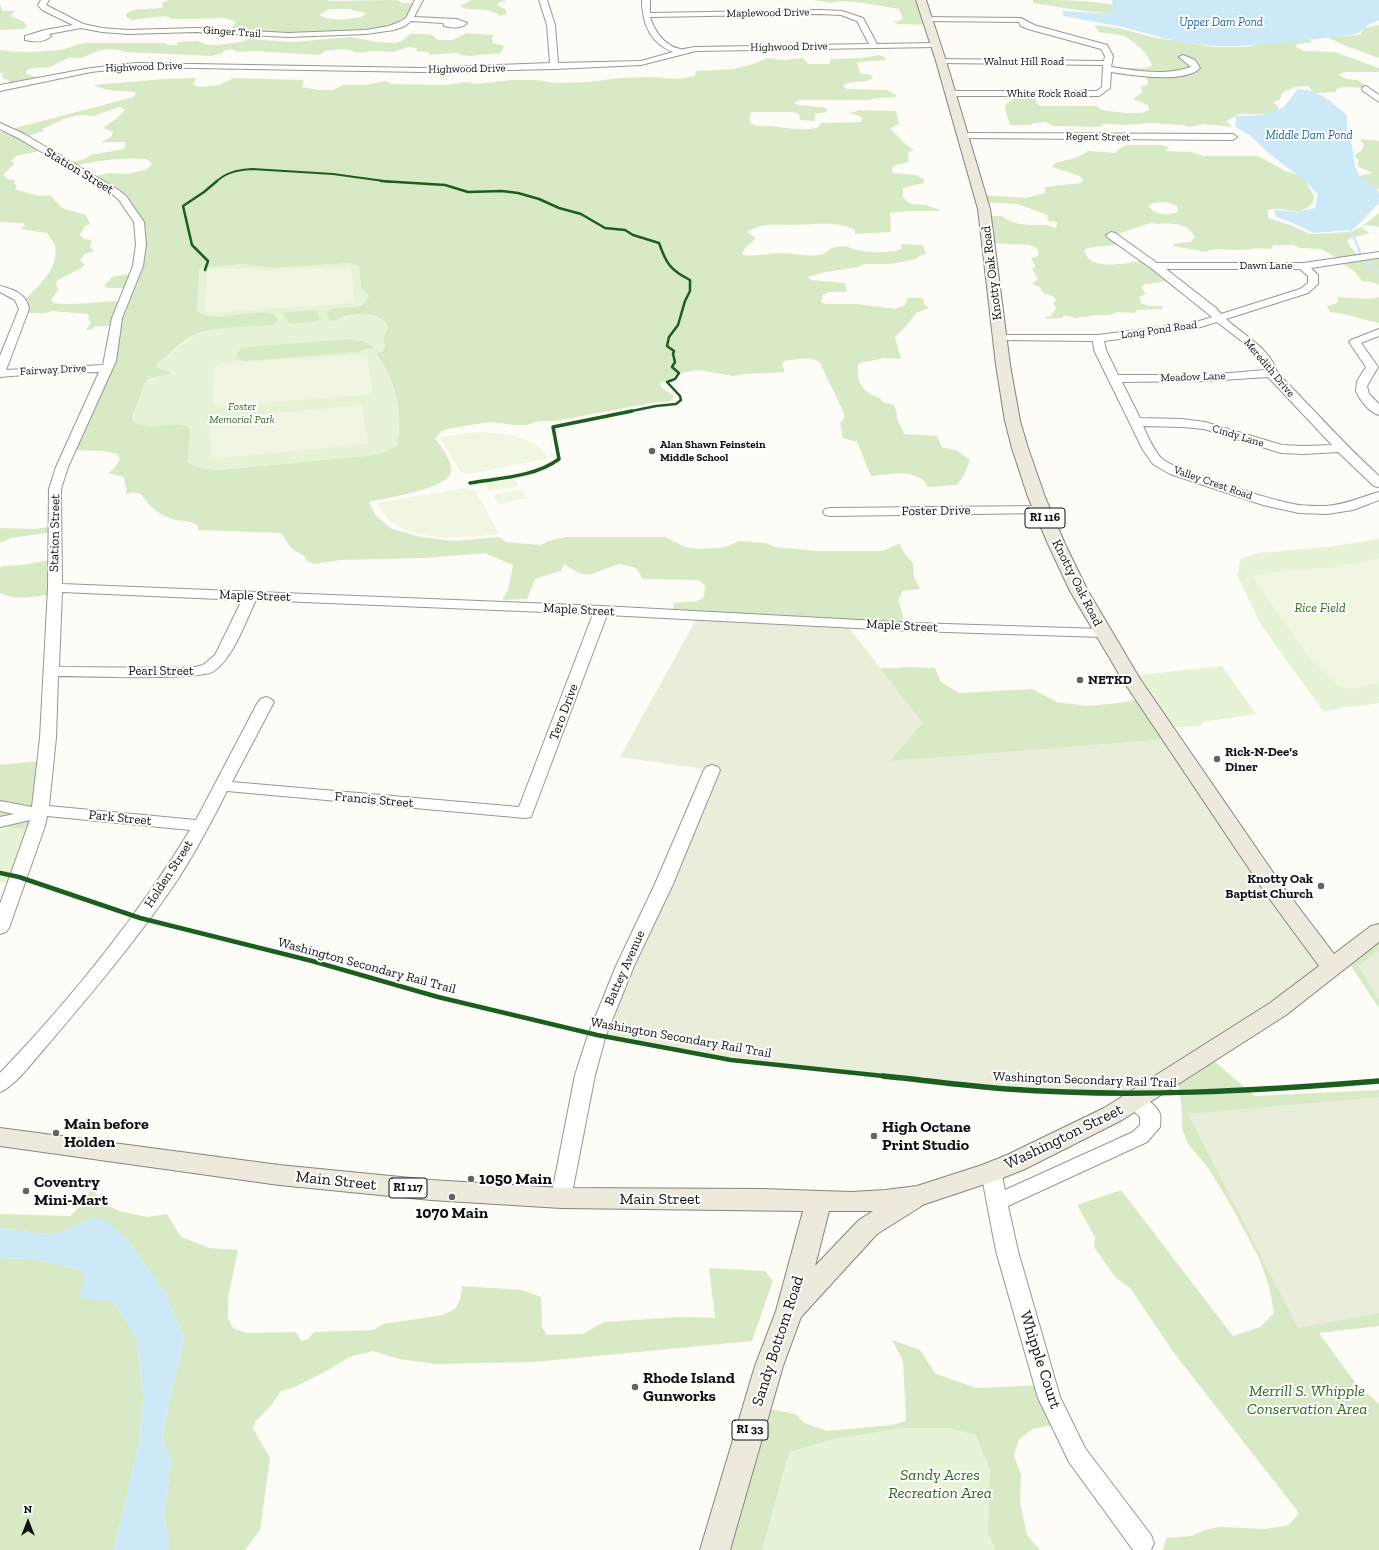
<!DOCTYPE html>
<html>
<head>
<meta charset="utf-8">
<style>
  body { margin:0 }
  #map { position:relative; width:1379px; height:1550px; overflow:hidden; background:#fdfcf7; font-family:"Zilla Slab",serif }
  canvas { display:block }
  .north { position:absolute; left:8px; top:1502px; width:40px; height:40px; -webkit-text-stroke:3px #fff; paint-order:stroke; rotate:0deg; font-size:11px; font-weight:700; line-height:16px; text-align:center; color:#111 }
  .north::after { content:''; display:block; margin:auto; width:14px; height:18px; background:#111; clip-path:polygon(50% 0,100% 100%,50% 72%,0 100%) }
</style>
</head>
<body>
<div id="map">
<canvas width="1379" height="1550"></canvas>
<div class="north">N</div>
</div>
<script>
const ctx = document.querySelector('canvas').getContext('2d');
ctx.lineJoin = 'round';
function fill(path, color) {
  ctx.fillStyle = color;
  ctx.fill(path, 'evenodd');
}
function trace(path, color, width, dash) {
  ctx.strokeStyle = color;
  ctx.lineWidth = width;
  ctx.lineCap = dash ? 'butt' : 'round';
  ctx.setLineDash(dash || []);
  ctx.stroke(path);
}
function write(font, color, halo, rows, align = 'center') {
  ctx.font = font + ' "Zilla Slab",serif';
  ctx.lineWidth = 4;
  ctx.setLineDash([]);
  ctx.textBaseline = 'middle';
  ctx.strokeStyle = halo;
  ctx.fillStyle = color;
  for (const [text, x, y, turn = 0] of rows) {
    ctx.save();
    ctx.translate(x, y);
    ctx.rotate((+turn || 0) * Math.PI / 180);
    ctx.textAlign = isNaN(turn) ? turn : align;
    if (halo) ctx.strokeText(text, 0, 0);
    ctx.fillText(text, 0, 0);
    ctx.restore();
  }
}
const green = new Path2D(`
  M352 263 359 266 361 287 369 297C366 305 360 304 353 307 348 310 343 317 338 321 353 312 372 313 386 322L388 328C383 335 382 338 385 346L383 350 376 354C395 377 404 416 397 445 388 453 377 454 365 456L220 470C212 469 202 470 195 467 184 462 180 436 177 425H141L133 421 132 418 145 383C153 376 163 378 170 371L157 367 158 363 194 335 267 313C249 314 212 322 197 312L198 270 203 268 243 264 274 268ZM348 339 363 341 373 346 368 351 359 352 239 360Z
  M1379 539V703L1359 706 1341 707 1340 709 1323 711 1261 625 1237 575 1241 559 1258 553 1329 547Z
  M1222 666 1256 714 1204 722 1200 726 1165 728 1130 676Z
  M0 827 35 830 24 867 7 883 0 882Z
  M986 1412 1030 1550H746L777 1441Z`);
const forest = new Path2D(`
  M169 0H329L328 1 397 0 403 3H418L409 21 377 32 276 35 229 30 236 22 225 18 189 19H172L165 16 132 20 126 17V14C137 6 151 11 163 7L162 3ZM329 9H349L366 13 362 17C349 19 331 22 319 15Z
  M471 0H507L498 3V6L505 9 507 14 500 16C491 6 469 13 460 6Z
  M813 0H921L928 25 897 24 892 22 899 21 903 18 899 9 864 3 840 1 833 3Z
  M1033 0C1057 0 1090 0 1112 5L1115 13C1087 13 1061 7 1033 3Z
  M0 5 2 8V11H15L12 14 11 16 24 22 27 26 24 29 0 30Z
  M1094 25 1119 28 1152 37 1213 47H1246L1276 41 1308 39 1313 42 1297 44 1296 47 1304 51 1335 52 1379 68V72H1344L1339 75 1347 79 1358 80 1369 88 1341 87 1336 90V92L1314 93 1308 86 1294 87 1282 93 1280 100 1273 102 1279 107 1277 114H1240L1226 121 1232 127 1203 124 1190 127 1182 125 1151 123 1124 125 1107 124H1102L1100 127 1054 126 1046 122 1033 123 1031 125H1010L1005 109 1006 104 1020 94H1035L1037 104 1041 106H1097L1101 110 1126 113H1142L1149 110 1148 105 1133 99 1143 92 1140 87 1147 85 1148 81 1144 73 1124 71 1126 68H1145L1152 66C1149 54 1135 42 1124 36 1118 34 1106 33 1099 32Z
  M1379 25V58L1346 46 1327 37 1360 35 1363 31V28Z
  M467 33 493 35 492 39 493 43 504 46 501 53 469 56 461 55 457 53H453L430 55 429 52 416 51 417 48 409 47 393 52 374 51 358 53 346 49 334 50 325 51 319 55 254 51 237 52 232 49 223 51V53L211 56 126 52C108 47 101 49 84 57 81 59 74 57 69 58 62 60 56 65 49 67 42 68 35 67 27 70L26 74 33 76 39 80 11 84 8 80 2 78 3 73H0V50C16 53 43 52 59 50 69 48 77 44 86 43H164L169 45H177V42L197 41 208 45H217L241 42 248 39 293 42 351 37 377 42 395 43 402 41 410 34H424L432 35 438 40H452Z
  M879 55 885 57 886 60 857 62 860 73 871 75 873 78 867 81 847 83 843 86 846 89 887 90 896 95V97L878 98 867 100H799L794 103 798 105 826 108 827 112 815 114V121L800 120 799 114 792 112H753L750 114V122C756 128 764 125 771 126 786 128 801 131 817 128L821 123 861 122 862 117 849 113 860 110 896 111 899 124 890 128 903 142 914 150 908 153 909 162 893 166 892 173 916 175 924 179V183L903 188V197L908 202 913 204 926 205 940 210 939 211H906L890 213 891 232 855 234V230C834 220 812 225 790 225 774 225 761 223 747 232L756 238 745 248 742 255C755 257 769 253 782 253 794 253 806 257 819 255 825 254 827 251 832 248 836 246 842 247 847 246 856 253 893 255 902 248L901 244 923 245 926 254 919 256 916 259 891 264H864L859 267 826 272 808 277 811 280 845 283 847 292H828L823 295 821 302 826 304H857L895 309 905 305 908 298H923L924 304 929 308 916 313 908 324 895 337 901 359 884 358 861 363 858 365C857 378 859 388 872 395 877 397 880 397 883 402L894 405 897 413C895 419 902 427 904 434L937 436 942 447 958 451 970 460 964 475 957 485 928 487C918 467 889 475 871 476L857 442 843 438 840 423 844 419V413L820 363C812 355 795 360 784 361L782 365 785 372 744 374 733 376 699 370 676 374 673 378 660 383 662 388 673 395V399L670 401 651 403 556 421H539L527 425H514L490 422 452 428 442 431 435 438C441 447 453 461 451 472 448 489 385 498 369 502L376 516 392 529 421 537 454 541 499 537 506 542 541 545 548 541 567 537H665L686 547 700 549 718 548 728 546 739 541 765 543 776 547 816 551H881C889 550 892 545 900 544L904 553 913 563 914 577 920 589 903 591C894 604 902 604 903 617 903 620 901 624 900 627L673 615 674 603 698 601 704 597 705 585 698 580 643 579 636 568 619 564 589 575 579 573 564 564 561 571 535 579 527 599 502 600 508 590 513 565 484 553 425 558 342 560 314 564 307 561C304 553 298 554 293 549 288 545 285 538 281 533L198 530V526C192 521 184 521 176 520 160 516 150 508 141 494L132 492 125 495 127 489 125 486 124 477 108 473 115 467 120 459 117 454 103 451 71 450 107 370 115 325 94 327 93 329 86 330 91 322 88 319 89 316 87 314 52 311 44 313H25L22 302C36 288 60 269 55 246 54 242 49 237 47 233L20 229 25 226 23 223 0 222V132L134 97 136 93C127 90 118 92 109 90 104 89 99 87 94 85L163 79 192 78H196L193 85 200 87 219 85 234 78 304 80 302 87 318 90H334L342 85H365L386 81 391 84 448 85 464 82 478 84 511 80H536L555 83 589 82 619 78 653 77 677 79 695 76 696 71 734 69 753 64 768 58 782 60 803 58 808 64H829L831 59 861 58ZM120 107 125 110 118 117 103 128 113 132 111 137 101 142H125L126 144 123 149 91 155 84 159 64 164 69 167C94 161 119 157 145 159L148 160 152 164 147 169 128 174 108 173 89 178 125 198 140 224 135 273 112 277 104 286 108 288H129L123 301C99 301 77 306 53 303L51 300 58 290 56 282C65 275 76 272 85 265L80 260 85 254 94 251 90 246 92 240 84 239 80 235 85 226 90 224 86 215 62 208 50 195 38 196 15 189 17 185 14 184 15 180 7 179 3 175 14 164 11 161 16 156 44 150 25 137 44 131 42 129 64 119 79 115 93 116ZM351 263 359 266 361 288 369 296C361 316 337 301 327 312L329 320C337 322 340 318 347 316 361 313 375 314 386 322L388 328C383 335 382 338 385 346L383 350 376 354C395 377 404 416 397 445 388 453 377 454 365 456L220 470C208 469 198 469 188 462L190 428C174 418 149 432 133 421L132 418 145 383 149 379 170 374V371L157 367 158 363C170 355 181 341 194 335 213 326 252 327 273 325L278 322 275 315C258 306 217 326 197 311L199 270 203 268 243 264 274 268Z
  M1360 139 1379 141V189L1372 188 1359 176 1372 173 1357 166 1359 161 1354 155 1361 151 1364 145Z
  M1127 145H1159L1170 147 1166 149V151L1191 152 1204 156H1258L1286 171 1303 177 1314 196 1313 203C1294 221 1287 204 1268 210V218L1293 226 1307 233 1312 234 1351 232 1360 228 1379 213V227L1367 225 1362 227 1363 229 1370 233 1351 238 1347 241C1357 258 1361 257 1379 254V285L1372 282 1362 281 1354 271 1340 262 1341 260 1321 249 1300 248 1294 245H1273L1271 249C1259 248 1249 249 1237 250 1227 251 1214 246 1206 252L1173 246 1174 244 1190 242 1195 237C1189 223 1170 222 1156 224L1153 222C1140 227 1126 230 1114 236L1122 244 1087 248 1084 251C1086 253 1087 257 1089 259 1104 270 1130 262 1146 260L1171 281 1145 284 1141 287 1146 294 1139 297 1141 303 1148 306H1162L1163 309 1138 310 1134 313 1117 312 1110 315H1095L1076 318 1064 315 1063 318 1047 319 1044 317 1051 316 1056 308 1053 303 1056 300 1053 296 1043 293 1040 287 1032 284 1038 279 1032 269 1035 266 1031 258 1037 257 1039 254 1037 248 1029 245 990 243 986 216H1002C1014 226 1029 225 1044 225 1048 225 1052 227 1056 228L1057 223 1054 221 1049 222 1047 215 1018 204 982 202 981 195 1026 198 1045 193V187L1081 183 1083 181 1080 176 1052 167 1055 163 1078 157 1088 151 1115 153 1120 148ZM1166 202 1177 206 1178 212C1167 216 1156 215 1148 206L1153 203Z
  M1338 297 1369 299 1379 297V323C1362 320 1347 313 1330 312L1327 306 1335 304 1338 301Z
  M312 310H316L320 318 318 321 295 324 289 323 283 315V313Z
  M348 339 363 341 373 346V348L359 352 245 361 237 358C238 350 240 349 248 347Z
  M56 526 53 532 11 538 0 543V528L35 529Z
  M54 559 52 594C34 597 17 601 0 593V568L3 566 22 565Z
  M907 667 935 668 941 682 959 693 1032 689 1057 702 1087 706 1119 703 1144 698 1170 739 887 762 873 669Z
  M47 760 35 830 0 827V765Z
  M1379 939V1008L1347 960Z
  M1207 1055 1255 1096 1379 1090V1326L1319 1333 1355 1382 1379 1404V1550H1163L1166 1538 1191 1536 1205 1530 1220 1527 1266 1529 1289 1525 1299 1513 1174 1353 1131 1289 1115 1277 1094 1247 1095 1237 1077 1205 1121 1190 1233 1336 1260 1327 1274 1313 1269 1286 1259 1258 1234 1211 1209 1169 1188 1144 1182 1128V1110L1177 1077Z
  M92 1188 102 1202 119 1211 147 1217 167 1214 181 1237 210 1248 238 1250 228 1298V1319L234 1329 248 1333 296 1332 301 1341 308 1339 314 1332 373 1330 383 1324 442 1315 455 1309 460 1300 462 1286 522 1290 541 1297 542 1327 547 1335 583 1334 604 1322 680 1317 715 1318 709 1268 765 1271 773 1281 752 1341 534 1362 435 1364 399 1359 373 1351 349 1357 330 1369 295 1387 281 1391 273 1403 255 1422 253 1428 270 1458 260 1530 245 1550H170L164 1516 171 1462 162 1435 184 1337 170 1307 166 1294 125 1237 94 1217C83 1222 72 1229 60 1232 40 1236 20 1230 0 1228V1214L70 1216 83 1203Z
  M0 1258 32 1259 84 1271 114 1302 137 1340 143 1398 139 1443 114 1550H0Z
  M892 1340 920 1350 936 1374 977 1388 1041 1385 1059 1424 1033 1429 1019 1439 1014 1456 1021 1475 1020 1502 1027 1535 1040 1550H996L988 1533 990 1470 976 1435 949 1428H903L838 1438 789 1452 762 1550H716L760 1407 795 1414 805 1423 827 1431 892 1425 906 1421 903 1361Z`);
const cemetery = new Path2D(`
  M698 616 845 623 923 723 890 761 1171 739 1333 968 1145 1093 1007 1089 731 1060 597 1035 712 770 620 757Z
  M1379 950V1000L1358 966Z
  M1379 1097V1313L1298 1328 1188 1114Z`);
const pitch = new Path2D(`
  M351 266 355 303 211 313 205 311 207 269 239 268 267 270Z
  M358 355 367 357 373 392 368 395 220 406 213 404 214 367 222 363Z
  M362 405 368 444 211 459 210 419Z
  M479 432C501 433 536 436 548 458L469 474 461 472 439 437Z
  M513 476 519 486 490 491 484 482Z
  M466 488 475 490 499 534C460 538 397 546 377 503Z
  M522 489 528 498 499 504 493 495Z
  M1379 558V682L1352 689 1338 686 1310 659 1252 576 1292 569 1330 568Z`);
const water = new Path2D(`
  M1112 0H1379V20L1368 25 1357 34 1317 39 1243 46H1213L1179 42 1122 27 1064 16 1062 11 1100 13 1113 12Z
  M1298 89C1318 89 1333 103 1347 115V132L1352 145 1355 166 1360 177 1375 186 1379 193V203L1355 228 1350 230 1313 233 1293 223 1276 217 1274 210 1296 212 1315 208 1318 194 1304 180 1272 156 1253 138 1235 126 1236 116 1261 115 1283 108Z
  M94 1217 105 1220 125 1237 166 1294 170 1307 184 1337 162 1435 171 1462 164 1516 170 1550H114L139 1443 143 1398 137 1340 114 1302 80 1298 84 1271 32 1259 0 1258V1228C20 1230 40 1236 60 1232 72 1229 83 1222 94 1217Z`);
const stream = new Path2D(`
  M1350 230C1352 234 1354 238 1356 242 1364 260 1358 262 1379 271`);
const minor = new Path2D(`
  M41 0H49L46 5 48 6 83 24 102 28 128 30 196 28 288 33 366 30 389 26 399 22 406 18 415 0H423L414 17 457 19 467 23C461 29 452 28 444 26L443 23 411 21 405 26 394 30 366 34 288 37 196 32 128 34 102 32 81 28 49 34 51 36C44 43 34 42 25 40V36L45 30 73 25 42 10 38 5Z
  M539 0H547L555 25 558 63 641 61 673 52C650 43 642 23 642 0H650V13L820 10 842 11 863 18 877 44 935 43 939 45 935 47 696 51 641 65 554 69 422 72 136 67 91 72 0 91V85L91 68 136 63 422 68 550 63 547 25ZM820 14 841 15 857 21 869 44 696 47C691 47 685 50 680 49 665 46 655 32 650 17Z
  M923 17 1021 18 1034 25 1107 45 1113 56 1111 67C1138 71 1165 76 1191 67L1179 57 1183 55 1195 60 1200 68C1184 84 1132 75 1111 72L1110 88 1099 96H950L946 93 947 91H1097L1102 87 1103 65 941 63 937 61 938 59 1104 61 1105 56 1101 49 1028 29 1021 26 1019 22 926 21H923Z
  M1366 86 1379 95V102L1363 91 1362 89 1363 87Z
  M0 123 24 134 117 189 126 196 144 222 146 244 143 266 122 318 116 361 68 467 61 489 62 584 602 606 914 623 1102 629 1107 630 1109 633 1107 636 1102 637 914 631 607 615 531 817 525 818 227 791C212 821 196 851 178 879 140 936 95 989 51 1041 39 1054 15 1087 0 1092V1073C71 999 137 917 190 830L47 816 45 826 9 928 6 932 0 934V904L30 820 0 827V817L14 814 0 811V801L32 807 40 738 48 588 49 489 56 467 99 372 48 373 0 377V356L19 309 15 300 0 292V286C13 289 27 294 29 309L6 370 103 365 112 318 133 266 136 244 134 222 119 200 111 193 18 138 0 129ZM62 592 242 600 215 655 203 665 191 668 59 667ZM256 600 593 614 519 807 232 782 274 702 271 699 266 697 261 699 258 702 196 820 49 806 56 738 58 676C83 676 201 681 214 671 234 657 245 622 256 600Z
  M963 133 1233 134 1237 137 1233 140 960 138 959 136Z
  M1111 232 1115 233 1157 263H1303L1379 252V258H1377L1311 268 1318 275V284L1308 293 1226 319C1243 335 1270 348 1277 372 1311 407 1343 443 1379 476V487L1374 486 1338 452 1304 454 1281 453 1204 429 1182 427 1143 426C1148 436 1153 449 1161 458 1175 471 1277 502 1299 505 1307 506 1317 506 1326 506 1345 505 1361 497 1379 492V500L1353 510 1327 514 1299 513 1263 505 1170 474 1153 464 1143 450 1094 350 1093 341 995 340 993 338 999 335H1098L1193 323 1212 317 1151 268 1107 237 1106 235ZM1166 269H1300L1308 276V283L1300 289 1221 314 1216 308ZM1217 322 1244 343 1263 366 1265 370 1206 375H1118L1106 350 1104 341 1194 329ZM1268 377 1332 445 1304 446 1282 445 1205 422 1182 419 1140 418 1122 382 1206 381Z
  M1379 329V336L1361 343 1378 367 1367 386 1369 394 1379 404V415C1369 412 1360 400 1356 391L1357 381 1366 367 1349 342 1351 340Z
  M1041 506 1046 507 1048 510 1046 513 830 516 825 515 823 512 825 509 830 508Z
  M712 765 718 767 720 770 673 884 634 966 606 1035 595 1075 571 1198 568 1204 561 1206 554 1204 551 1198 575 1075 588 1035 616 966 655 884 704 770 706 767Z
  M1135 1094C1143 1096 1157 1105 1160 1114 1161 1118 1160 1123 1160 1127L1147 1142 1008 1206 1018 1251 1060 1397 1085 1448 1151 1535 1154 1543 1151 1550H1133L1069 1462 1038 1398 996 1251 981 1172 984 1166 991 1164 998 1166 1001 1172 1005 1190 1133 1132 1140 1125V1117L1128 1106 1125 1101 1128 1096Z`);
const major = new Path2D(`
  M916 0H926L946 61 990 209 1010 365 1020 421 1028 448 1045 497 1065 544 1088 591 1140 679 1281 884 1334 954 1371 926 1379 924V942L1286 1015 1122 1120 1025 1169 1000 1179 922 1205 920 1207 877 1234 801 1317 783 1366 730 1550H700L755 1366 776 1311 803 1211 561 1208 431 1200 279 1185 0 1146V1128L279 1165 431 1180 561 1188 761 1189 851 1192 885 1190 917 1186 982 1165 1007 1155 1104 1108 1270 1003 1319 966 1266 894 1122 679 1070 591 1048 544 1028 497 1012 448 1005 421 996 365 978 209 936 61ZM829 1211H873L859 1220 815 1266Z`);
const cyclewayFar4 = new Path2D(`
  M216 182C226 172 238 170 252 169L333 174 391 182`);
const cyclewayFar3 = new Path2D(`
  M381 181 445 185 468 192 502 191 518 193 539 199 559 208 581 214 605 228 625 230 633 235 659 243C666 263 670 270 690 280V291L685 301 678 325 669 337 667 346 674 351 673 354 675 362 672 367 679 373 675 379 667 382 680 396 681 400 676 404 656 406 627 412
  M205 270 208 261 192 245 183 206 204 192 217 181`);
const cyclewayFar2 = new Path2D(`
  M470 483C499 478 535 477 559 459L553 427 632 411`);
const cyclewayFar1 = new Path2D(`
  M0 873 19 877 140 918 312 961 438 997 597 1035 731 1060 893 1077`);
const cycleway = new Path2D(`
  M883 1076C924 1080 965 1086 1007 1089 1131 1098 1255 1091 1379 1081`);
const markers = [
  [652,451,4,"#646362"],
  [1080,680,4,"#646362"],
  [1217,759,4,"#646362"],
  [1321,886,4,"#646362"],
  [56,1133,4,"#646362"],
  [874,1136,4,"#646362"],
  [471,1179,4,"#646362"],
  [26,1191,4,"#646362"],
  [452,1197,4,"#646362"],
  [635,1387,4,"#646362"]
];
const farStreetnames = [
  ["Maplewood Drive",768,13,-1],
  ["Ginger Trail",232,32,4],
  ["Highwood Drive",789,47,-1],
  ["Walnut Hill Road",1024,62],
  ["Highwood Drive",144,67,-2],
  ["Highwood Drive",467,69,-1],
  ["White Rock Road",1047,94],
  ["Regent Street",1098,137,1],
  ["Dawn Lane",1266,266],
  ["Long Pond Road",1159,330,-8],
  ["Meredith Drive",1269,368,50],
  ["Fairway Drive",53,370,-3],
  ["Meadow Lane",1193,377,-2],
  ["Cindy Lane",1238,436,17],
  ["Valley Crest Road",1213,483,19]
];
const farParknames = [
  ["Foster",242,407],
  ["Memorial Park",242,420]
];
const farPoinames = [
  ["Alan Shawn Feinstein",660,445],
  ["Middle School",660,458]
];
const farWaternames = [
  ["Upper Dam Pond",1221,23],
  ["Middle Dam Pond",1309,136]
];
const shields = [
  [1045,518,40],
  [408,1188,38],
  [750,1430,36]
];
const shieldNames = [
  ["RI 116",1045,518],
  ["RI 117",408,1188],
  ["RI 33",750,1430]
];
const streetNames = [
  ["Station Street",79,171,31],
  ["Knotty Oak Road",992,273,-97],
  ["Foster Drive",936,511,-1],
  ["Station Street",55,533,-89],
  ["Knotty Oak Road",1077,583,63],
  ["Maple Street",255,596,2],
  ["Maple Street",579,610,3],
  ["Maple Street",902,626,3],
  ["Pearl Street",161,671],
  ["Tero Drive",564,712,-69],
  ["Francis Street",374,800,5],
  ["Park Street",120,818,6],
  ["Holden Street",169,874,-57],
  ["Washington Secondary Rail Trail",367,966,15],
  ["Battey Avenue",625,968,-66],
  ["Washington Secondary Rail Trail",681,1038,10],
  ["Washington Secondary Rail Trail",1085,1080,2]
];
const parkNames = [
  ["Rice Field",1320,608]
];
const poiNames = [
  ["NETKD",1088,680],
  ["Rick-N-Dee's",1225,752],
  ["Diner",1225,767],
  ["Knotty Oak",1313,879,"right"],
  ["Baptist Church",1313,894,"right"]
];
const nearPoinames = [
  ["Main before",64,1124],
  ["Holden",64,1142],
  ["High Octane",882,1127],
  ["Print Studio",882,1145],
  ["1050 Main",479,1179],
  ["Coventry",34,1182],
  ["Mini-Mart",34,1200],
  ["1070 Main",452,1213,"center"],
  ["Rhode Island",643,1378],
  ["Gunworks",643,1396]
];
const nearStreetnames = [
  ["Washington Street",1064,1137,-26],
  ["Main Street",336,1181,6],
  ["Main Street",660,1199],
  ["Sandy Bottom Road",778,1341,-72],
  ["Whipple Court",1040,1360,72]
];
const nearParknames = [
  ["Merrill S. Whipple",1307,1391],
  ["Conservation Area",1307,1409],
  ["Sandy Acres",940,1475],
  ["Recreation Area",940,1493]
];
fill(green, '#e7f3d7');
fill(forest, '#d8eac5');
fill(cemetery, '#e9eedb');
fill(pitch, '#f0f6e1');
fill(water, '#cde8f7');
trace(stream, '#cde8f7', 2.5);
trace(minor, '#979795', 2);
trace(major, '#858482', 2);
fill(minor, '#fffffe');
fill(major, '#ede9dc');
trace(cyclewayFar4, '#1b5e20', 2);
trace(cyclewayFar3, '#1b5e20', 2.5);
trace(cyclewayFar2, '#1b5e20', 3.5);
trace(cyclewayFar1, '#1b5e20', 4.5);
trace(cycleway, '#1b5e20', 5.5);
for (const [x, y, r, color] of markers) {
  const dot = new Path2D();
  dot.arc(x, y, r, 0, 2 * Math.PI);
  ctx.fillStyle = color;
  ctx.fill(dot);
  trace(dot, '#fff', 1.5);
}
write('11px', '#111', '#fff', farStreetnames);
write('italic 11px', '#2f6b1f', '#fff', farParknames);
write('bold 11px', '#111', '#fff', farPoinames, 'left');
write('italic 12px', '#1768a6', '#fff', farWaternames);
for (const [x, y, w] of shields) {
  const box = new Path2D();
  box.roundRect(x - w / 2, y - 10, w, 20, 3);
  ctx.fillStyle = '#fff';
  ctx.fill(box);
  trace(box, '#111', 1);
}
write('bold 12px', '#111', null, shieldNames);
write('13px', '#111', '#fff', streetNames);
write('italic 13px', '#2f6b1f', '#fff', parkNames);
write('bold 13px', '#111', '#fff', poiNames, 'left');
write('bold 16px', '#111', '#fff', nearPoinames, 'left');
write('16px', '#111', '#fff', nearStreetnames);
write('italic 16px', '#2f6b1f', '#fff', nearParknames);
</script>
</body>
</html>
